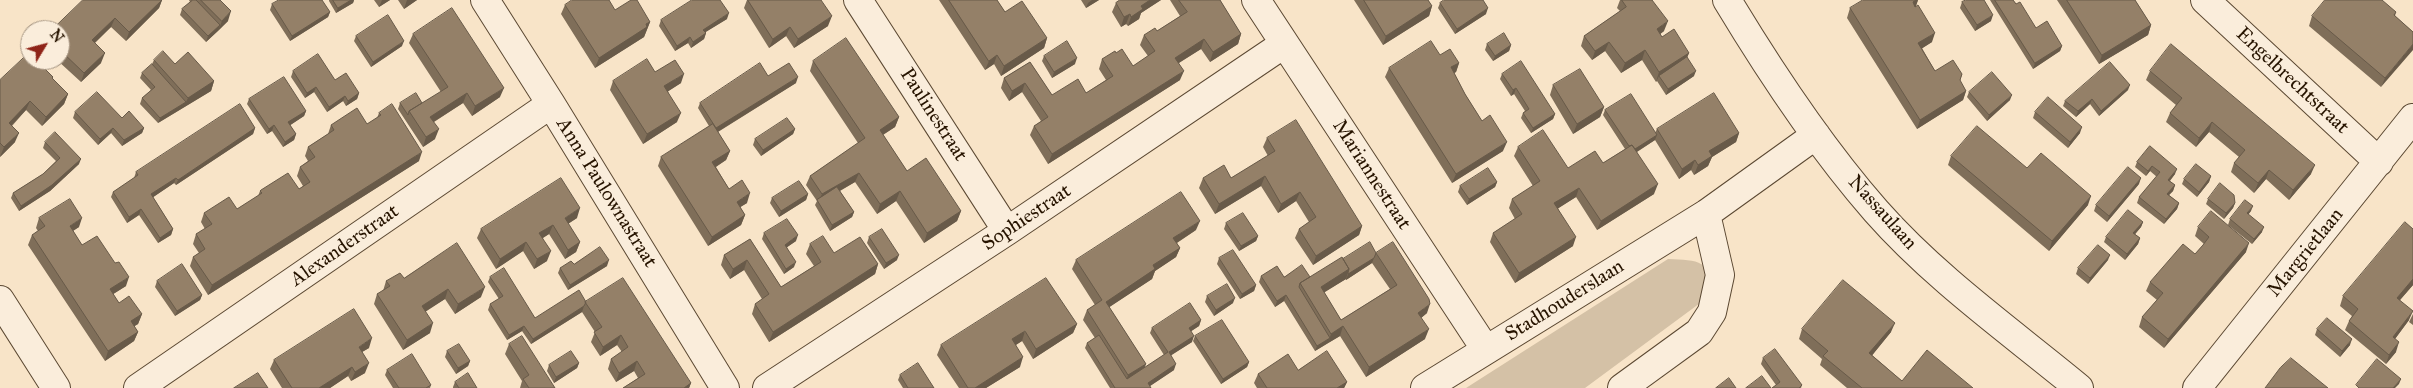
<!DOCTYPE html>
<html>
<head>
<meta charset="utf-8">
<style>
  body { margin:0 }
  #map { position:relative; width:2413px; height:388px; overflow:hidden; background:#f8e4c8; font-family:"IM FELL Great Primer",serif }
  canvas { display:block }
  .north { position:absolute; left:20px; top:20px; width:50px; height:50px; box-sizing:border-box; background:#faeddb; border:1px solid #a69683; border-radius:50%; rotate:53deg; font-size:14px; font-weight:700; line-height:20px; text-align:center; color:#271400 }
  .north::after { content:''; display:block; margin:auto; width:18px; height:22px; background:#8f2418; clip-path:polygon(50% 0,100% 100%,50% 72%,0 100%) }
</style>
</head>
<body>
<div id="map">
<canvas width="2413" height="388"></canvas>
<div class="north">N</div>
</div>
<script>
const ctx = document.querySelector('canvas').getContext('2d');
ctx.lineJoin = 'round';
function fill(path, color) {
  ctx.fillStyle = color;
  ctx.fill(path, 'evenodd');
}
function trace(path, color, width, dash) {
  ctx.strokeStyle = color;
  ctx.lineWidth = width;
  ctx.lineCap = dash ? 'butt' : 'round';
  ctx.setLineDash(dash || []);
  ctx.stroke(path);
}
function write(font, color, halo, rows, align = 'center') {
  ctx.font = font + ' "IM FELL Great Primer",serif';
  ctx.lineWidth = 4;
  ctx.setLineDash([]);
  ctx.textBaseline = 'middle';
  ctx.strokeStyle = halo;
  ctx.fillStyle = color;
  for (const [text, x, y, turn = 0] of rows) {
    ctx.save();
    ctx.translate(x, y);
    ctx.rotate((+turn || 0) * Math.PI / 180);
    ctx.textAlign = isNaN(turn) ? turn : align;
    if (halo) ctx.strokeText(text, 0, 0);
    ctx.fillText(text, 0, 0);
    ctx.restore();
  }
}
const green = new Path2D(`
  M1668 259C1698 260 1713 260 1711 295L1585 388H1466Z`);
const minor = new Path2D(`
  M485 0 551 104 725 388
  M858 0 1007 231
  M1256 0 1486 350
  M1727 0C1771 73 1819 146 1876 211 1935 278 2010 331 2079 388
  M2205 0 2379 162
  M0 300 56 388
  M138 388 551 104
  M767 388 1007 231 1284 44
  M1425 388 1706 214 1816 135
  M1622 388 1699 332 1712 312 1720 275 1706 214
  M2197 388 2413 118`);
const wall = new Path2D(`
  M83 0H162L159 8 126 41 111 27 95 43 101 63 81 82 57 60H60V30Z
  M189 0H220L228 21 206 42 180 15 182 9 190 2Z
  M329 0H354L353 3 336 13 329 1Z
  M374 0H390L379 7Z
  M398 0H417L404 9Z
  M747 0H821L828 26 794 48 786 36 769 48 744 8Z
  M939 0H997L1005 12 1047 38 1044 48 1001 76 994 64 985 70Z
  M1081 0H1099L1086 8Z
  M1120 0H1161L1141 13 1139 19 1128 26 1126 24 1121 27 1112 12 1116 3Z
  M1170 0H1220L1241 34 1238 44 1210 62 1201 49 1179 63 1180 80 1048 164 1030 135 1034 126 1041 121 1022 92 1009 101 1001 88 1004 78 1030 62 1052 95 1086 93 1106 80 1099 69 1102 59 1116 53 1133 66 1148 56 1140 45 1144 35 1157 31 1180 16Z
  M1354 0H1428L1432 6 1429 16 1383 45Z
  M1620 0H1652L1664 31 1660 34 1662 37 1689 53 1687 57 1694 76 1666 95 1657 81 1656 82 1642 60 1621 73 1605 51 1592 60 1581 46 1584 36 1620 11 1617 8Z
  M1918 0 1916 6 1932 42 1922 48 1935 71 1962 74 1960 81 1966 91 1963 100 1917 129 1847 18 1850 8Z
  M1990 0H2013L2036 28 2062 46 2060 51 2033 69Z
  M2057 0H2135L2151 25 2148 35 2099 64Z
  M1962 2 1991 21 1975 31 1960 8Z
  M1440 3 1486 14 1455 34 1438 8Z
  M272 4 330 12 328 17 290 41 270 10Z
  M565 5 650 22 644 37 595 68 561 14Z
  M2396 12 2395 16 2413 32 2381 87 2309 26 2312 16Z
  M727 19 705 32 706 33 704 39 691 48 688 43 675 51 659 26 661 20Z
  M413 34 500 97 472 116 463 103 434 122 435 139 423 147 398 109 400 103H422L441 92 409 43Z
  M356 36 402 46 371 67 354 41Z
  M1487 44 1511 45 1509 51 1493 61 1485 50Z
  M1440 55 1459 63 1456 72 1454 73 1465 94 1482 121 1503 151 1452 183 1385 77 1389 68Z
  M1044 56 1075 64 1052 78 1042 61Z
  M154 60 175 64 214 81 211 91 158 123 140 104 142 98 151 90 140 78 142 73 152 64Z
  M813 61 899 117 895 127 883 135 907 171 961 211 957 221 924 243 896 201 877 214 855 182 840 191 854 212 852 217 830 231 815 205 817 201 806 185 810 176 858 143 810 71Z
  M293 71 335 80 359 93 357 99 346 106 343 101 327 112 314 92 305 98 291 77Z
  M2150 71 2311 174 2289 200 2266 179 2254 193 2231 172 2234 163 2239 157 2209 132 2196 147 2166 122 2170 113 2176 105 2146 80Z
  M655 72 681 83 668 91 677 122 643 144 610 90 613 81Z
  M1502 74 1555 114 1553 119 1531 133 1521 118 1523 113 1525 111 1514 94 1511 96 1500 79Z
  M768 76 796 83 718 132 730 151 726 160 716 167 729 189 747 203 740 207 745 215 741 225 708 246 658 166 661 157 709 126 698 108 700 103Z
  M53 77V79L68 94 64 104 42 126 26 110 12 126 15 142 0 157V80Z
  M1553 85 1604 107 1600 117 1573 134 1550 95Z
  M2128 90 2099 116 2090 104 2076 117 2063 106 2065 101Z
  M1969 92 2010 100 1987 121 1967 97Z
  M249 99 306 111 304 116 290 125 296 134 294 140 283 147 272 131 267 134 247 104Z
  M1605 110 1655 133 1657 129 1739 133 1736 142 1712 157 1708 166 1694 175 1691 170 1679 179 1655 140 1637 152 1654 194 1597 230 1576 197 1558 208 1573 246 1515 283 1490 242 1493 233 1515 219 1509 208 1512 199 1533 186 1514 156 1518 147 1568 168 1603 163 1625 149 1603 115Z
  M75 112 122 118 144 128 142 133 122 146 111 133 98 145 73 118Z
  M2035 112 2080 133 2068 148 2033 118Z
  M379 113 419 161 208 295 190 266 193 257 199 253 193 244 196 234 205 229 201 222 204 213 237 209 258 196 260 191 299 189 303 186 297 176 300 167 308 161 305 156 308 147 328 134 331 125 367 124 377 118Z
  M255 128 253 134 176 185 174 183 153 197 173 229 171 235 158 243 139 215 127 223 111 197 113 192 134 178 136 172Z
  M795 129 793 134 761 156 753 145 755 139Z
  M1267 138 1362 226 1359 235 1313 265 1295 238 1299 229 1309 222 1296 201 1278 213 1261 186 1215 214 1199 188 1203 178H1231L1268 156 1263 147Z
  M45 142 79 164 50 191 19 211 11 198 13 193 43 174 56 161 43 148Z
  M2150 146 2175 174 2170 181 2175 185 2173 191 2169 195 2179 203 2177 209 2164 224 2137 203 2139 197 2157 177 2150 171 2146 176 2135 167 2137 162Z
  M1951 156 2027 168 2088 205 2049 251 1948 165Z
  M2211 176 2209 182 2197 197 2182 184 2184 179Z
  M1497 182 1495 187 1467 205 1458 192 1460 186Z
  M2139 184 2107 222 2094 211 2096 205Z
  M808 194 806 200 779 217 770 203 772 198Z
  M2208 199 2235 203 2233 208 2224 219 2206 204Z
  M2251 211 2248 214 2262 232 2252 244 2228 225 2230 219Z
  M39 218 79 227 73 231 82 245 126 286 113 294 119 303 142 314 138 324 134 326 138 332 134 341 105 361 28 245 32 235 38 231 36 228Z
  M577 218 568 224 580 242 576 252 565 259 549 234 543 238 547 261 534 269 523 251 496 269 477 238 481 229Z
  M2143 222 2141 227 2135 234 2140 238 2138 244 2125 260 2104 242 2106 237Z
  M1226 223 1258 236 1256 241 1239 251 1224 229Z
  M2198 227 2246 252 2164 348 2139 327 2142 317 2157 300 2146 291 2150 282 2195 254 2204 244 2195 236Z
  M2413 229V285L2400 300 2409 320 2395 339 2396 352 2386 364 2345 330 2349 321 2352 316 2340 306 2343 296Z
  M1196 230 1177 243 1180 248 1176 257 1155 271 1152 279 1109 307 1146 364 1144 368 1164 355 1150 333 1152 328 1201 320 1199 326 1191 331 1192 342 1171 355 1174 370 1150 386 1151 388H1110L1085 348 1087 343 1095 338 1083 320 1087 310 1095 305 1072 269 1076 260Z
  M764 233 796 241 787 247 794 267 784 274 762 239Z
  M869 237 897 260 884 269 867 243Z
  M750 239 781 287 814 266 806 254 810 244 834 253 878 264 875 274 769 342 752 314 755 304 762 299 744 270 730 279 721 265 724 255Z
  M1376 253 1427 313 1421 318 1425 339 1366 377 1340 336 1315 351 1284 301 1275 307 1259 282 1261 276 1310 277 1343 259ZM1372 263 1390 289 1341 320 1324 292 1346 279V280Z
  M1219 258 1256 285 1254 291 1240 299 1217 264Z
  M2108 260 2088 284 2076 274 2078 268Z
  M574 264 607 266 568 290 558 273 560 268Z
  M490 277 535 318 586 302 691 383 689 388H623L638 378 634 371 616 382 608 369 611 359 622 352 617 345 600 356 591 342 595 332 582 312 531 344 522 331 507 340 488 310 490 304 499 299 488 282Z
  M404 278 481 297 455 314 445 299 425 311 430 333 403 350 374 304 377 294 383 291 386 281Z
  M157 281 202 295 200 300 175 316 155 287Z
  M1207 296 1233 303 1214 316 1205 302Z
  M2413 314V325L2409 322Z
  M1077 324 1073 333 1033 359 1022 341 1016 345 1020 367 986 388H959L937 355 941 345Z
  M1802 329 1891 332 1872 355 1902 381 1973 388H1847L1820 365 1822 359 1799 339Z
  M2317 329 2350 345 2340 357 2315 335Z
  M1195 336 1249 362 1247 367 1221 384 1193 341Z
  M509 344 555 388H520L522 381 505 354Z
  M369 348 362 352 365 373 351 381 348 376 330 388H282L270 369 274 360Z
  M447 351 470 361 468 366 456 374 445 357Z
  M1763 358 1802 385 1801 388H1772L1776 385 1761 364Z
  M579 363 577 368 554 383 547 371 549 365Z
  M387 370 431 385 430 388H393L385 375Z
  M1298 370 1347 382 1344 388H1257L1254 383 1258 374Z
  M900 375 934 388H903L898 380Z
  M455 382 477 388H453V387Z`);
const shadedWall = new Path2D(`
  M162 0 159 8 126 41 129 32Z
  M351 0H354L353 3 336 13 338 8Z
  M382 0H390L379 7Z
  M407 0H417L404 9Z
  M1092 0H1099L1086 8 1088 3Z
  M1150 0H1161L1141 13 1139 19 1128 26 1131 17 1141 6Z
  M1916 0H1918L1915 8 1913 2Z
  M1432 6 1429 16 1383 45 1386 36Z
  M1488 8 1486 14 1455 34 1457 29Z
  M231 11 228 21 218 31 222 21Z
  M330 12 328 17 290 41 292 36Z
  M729 13 727 19 701 35 703 30Z
  M1130 14 1126 24 1121 27 1124 17Z
  M1993 15 1991 21 1975 31 1977 25Z
  M832 16 828 26 794 48 798 39Z
  M115 18 111 27 88 49 92 40Z
  M1668 21 1664 31 1654 39 1657 29Z
  M650 22 644 37 595 68 599 58Z
  M220 25 218 31 206 42 208 36Z
  M2151 25 2148 35 2099 64 2102 55Z
  M790 27 786 36 769 48 773 39Z
  M706 33 704 39 691 48 693 42Z
  M1935 33 1932 42 1915 53 1918 43Z
  M1241 34 1238 44 1210 62 1213 52Z
  M690 37 688 43 675 51 677 46Z
  M1047 38 1044 48 1001 76 1004 66Z
  M1204 39 1201 49 1172 67 1175 58Z
  M404 41 402 46 371 67 373 62Z
  M1609 42 1605 51 1592 60 1595 51Z
  M2413 44V50L2381 87 2385 78Z
  M1511 45 1509 51 1493 61 1495 56Z
  M2062 46 2060 51 2033 69 2035 63Z
  M1645 50 1642 60 1621 73 1625 63Z
  M105 53 101 63 81 82 84 73Z
  M1689 53 1685 63 1659 76 1656 82 1659 72Z
  M997 55 994 64 985 70 989 61Z
  M1077 58 1075 64 1052 78 1054 72Z
  M1459 63 1456 72 1447 77 1451 67Z
  M1184 71 1180 80 1048 164 1052 154Z
  M1696 71 1694 76 1666 95 1668 89Z
  M684 74 681 83 661 96 664 86Z
  M798 77 796 83 714 134 716 128Z
  M214 81 211 91 158 123 160 118 186 102 188 98Z
  M1025 83 1022 92 1009 101 1012 91Z
  M2130 85 2128 90 2099 116 2101 111Z
  M316 87 314 92 305 98 307 93Z
  M504 88 500 97 472 116 475 106Z
  M1516 88 1514 94 1511 96 1513 90Z
  M1966 91 1963 100 1917 129 1920 120Z
  M359 93 357 99 346 106 348 101Z
  M467 93 463 103 427 126 430 117Z
  M68 94 64 104 42 126 46 117Z
  M2012 95 2010 100 1987 121 1989 115Z
  M345 96 343 101 327 112 329 107Z
  M2092 99 2090 104 2076 117 2078 111Z
  M30 101 26 110 5 132 9 123Z
  M1604 107 1600 117 1573 134 1577 124Z
  M306 111 304 116 286 128 288 122Z
  M681 113 677 122 643 144 647 134Z
  M1555 114 1553 119 1531 133 1533 128Z
  M899 117 895 127 876 139 880 130Z
  M2212 122 2209 132 2196 147 2199 138Z
  M274 125 272 131 267 134 269 129Z
  M2082 127 2080 133 2068 148 2070 142Z
  M113 128 111 133 98 145 100 139Z
  M144 128 142 133 122 146 124 140Z
  M255 128 253 134 176 185 178 180Z
  M439 129 435 139 423 147 426 137Z
  M795 129 793 134 761 156 763 150Z
  M19 133 15 142 0 157 4 147Z
  M1739 133 1736 142 1712 157 1708 166 1694 175 1698 165 1709 151Z
  M296 134 294 140 283 147 285 142Z
  M1657 135 1655 140 1630 156 1632 150Z
  M1507 142 1503 151 1452 183 1456 174Z
  M730 151 726 160 709 171 712 162Z
  M422 152 419 161 208 295 212 285Z
  M81 159 79 164 50 191 19 211 21 206Z
  M1695 160 1691 170 1679 179 1682 169Z
  M2315 165 2311 174 2289 200 2293 190Z
  M2152 166 2150 171 2146 176 2148 171Z
  M2177 169 2175 174 2166 185 2168 180Z
  M2269 170 2266 179 2254 193 2258 183Z
  M859 173 855 182 818 203 822 194Z
  M1265 176 1261 186 1215 214 1219 204Z
  M2211 176 2209 182 2197 197 2199 192Z
  M176 178 174 183 149 200 151 194Z
  M2141 178 2139 184 2107 222 2109 216Z
  M1497 182 1495 187 1467 205 1469 199Z
  M1658 184 1654 194 1597 230 1601 221Z
  M2175 185 2173 191 2165 199 2167 194Z
  M1579 188 1576 197 1551 213 1554 203Z
  M900 191 896 201 877 214 880 204Z
  M1300 192 1296 201 1278 213 1281 204Z
  M750 193 747 203 734 211 737 202Z
  M808 194 806 200 779 217 781 211Z
  M2091 196 2088 205 2049 251 2052 241Z
  M2179 203 2177 209 2164 224 2166 219Z
  M2235 203 2233 208 2224 219 2226 213Z
  M2253 206 2251 211 2245 219 2247 213Z
  M580 208 577 218 561 228 565 218Z
  M141 209 139 215 127 223 129 217Z
  M961 211 957 221 924 243 927 233Z
  M854 212 852 217 830 231 832 225Z
  M745 215 741 225 708 246 712 237Z
  M82 218 79 227 66 235 70 226Z
  M1200 221 1196 230 1170 247 1173 238Z
  M2143 222 2141 227 2131 239 2133 233Z
  M553 225 549 234 536 242 539 233Z
  M1362 226 1359 235 1313 265 1316 256Z
  M2264 227 2262 232 2252 244 2254 239Z
  M173 229 171 235 158 243 160 238Z
  M798 235 796 241 783 250 785 245Z
  M1258 236 1256 241 1239 251 1241 246Z
  M1576 237 1573 246 1515 283 1519 273Z
  M2140 238 2138 244 2125 260 2127 254Z
  M526 242 523 251 496 269 500 259Z
  M580 242 576 252 565 259 568 250Z
  M2249 243 2246 252 2164 348 2168 339Z
  M1180 248 1176 257 1155 271 1152 279 1102 312 1106 302 1153 265Z
  M551 251 547 261 534 269 537 259Z
  M899 255 897 260 884 269 886 263Z
  M2110 255 2108 260 2088 284 2090 278Z
  M1374 258 1372 263 1346 280 1348 274Z
  M609 260 607 266 568 290 570 285Z
  M747 260 744 270 730 279 733 269Z
  M796 262 794 267 784 274 786 269Z
  M878 264 875 274 769 342 773 332Z
  M1349 269 1346 279 1317 297 1321 287Z
  M129 277 126 286 107 298 110 289Z
  M2413 279V285L2393 308 2397 298Z
  M1256 285 1254 291 1240 299 1242 294Z
  M485 287 481 297 455 314 458 304Z
  M448 289 445 299 419 316 422 306Z
  M202 295 200 300 175 316 177 311Z
  M1286 295 1284 301 1275 307 1277 301Z
  M1235 298 1233 303 1214 316 1216 310Z
  M1430 304 1427 313 1415 323 1418 313Z
  M584 306 582 312 531 344 533 339Z
  M2413 311 2409 320 2389 347 2393 337Z
  M142 314 138 324 127 331 131 321Z
  M1201 320 1199 326 1187 334 1189 328Z
  M433 323 430 333 403 350 407 340Z
  M1895 323 1891 332 1866 363 1869 353Z
  M1077 324 1073 333 1033 359 1036 349Z
  M524 326 522 331 507 340 509 335Z
  M1343 326 1340 336 1328 343 1331 334Z
  M1429 329 1425 339 1366 377 1369 367Z
  M1025 331 1022 341 1009 349 1012 339Z
  M138 332 134 341 105 361 108 351Z
  M621 335 617 345 600 356 603 347Z
  M1194 336 1192 342 1167 358 1169 352Z
  M372 338 369 348 355 356 359 347Z
  M1330 338 1328 343 1315 351 1317 346Z
  M2352 339 2350 345 2340 357 2342 351Z
  M2399 342 2396 352 2386 364 2389 355Z
  M1023 357 1020 367 986 388H975Z
  M470 361 468 366 456 374 458 368Z
  M637 361 634 371 616 382 619 373Z
  M1249 362 1247 367 1221 384 1223 379Z
  M369 363 365 373 351 381 355 372Z
  M579 363 577 368 554 383 556 377Z
  M1146 364 1142 373 1125 385 1128 375Z
  M1176 364 1174 370 1147 388 1148 383Z
  M352 367 348 376 330 388H319Z
  M2401 379 2399 384 2395 388H2393Z
  M1347 382 1344 388H1337Z
  M691 383 689 388H684Z`);
const building = new Path2D(`
  M83 0H162L129 32 115 18 92 40 105 53 84 73 60 50V30H52Z
  M193 0H196L220 25 208 36 182 9Z
  M201 0H220L231 11 222 21Z
  M279 0H322L330 12 292 36 272 4Z
  M333 0H351L338 8Z
  M572 0H609L615 10 631 0H637L650 22 646 24 647 27 599 58 565 5Z
  M692 0H720L729 13 703 30 706 33 693 42 690 37 677 46 661 20Z
  M748 0H821L832 16 798 39 790 27 773 39Z
  M949 0H997L1005 12 1022 1 1047 38 1004 66 997 55 989 61Z
  M1120 0H1150L1141 6 1143 9 1131 17 1130 14 1124 17 1116 3Z
  M1179 0H1220L1241 34 1213 52 1204 39 1175 58 1184 71 1052 154 1034 126 1048 117 1025 83 1012 91 1004 78 1030 62 1052 95 1078 79 1086 93 1113 76 1102 59 1115 51 1116 53 1122 49 1133 66 1155 51 1144 35 1155 28 1157 31 1187 12Z
  M1364 0H1428L1432 6 1386 36Z
  M1444 0H1483L1488 8 1457 29 1440 3Z
  M1622 0H1652L1668 21 1657 29 1662 37 1674 29 1689 53 1659 72 1645 50 1625 63 1609 42 1595 51 1584 36 1626 7Z
  M1863 0H1916L1913 2 1915 7 1918 5 1935 33 1918 43 1935 71 1953 60 1962 74 1960 80 1966 91 1920 120 1850 8Z
  M1966 0H1984L1993 15 1977 25 1962 2Z
  M1995 0H2013L2016 4 2020 2 2036 28 2047 21 2062 46 2035 63Z
  M2067 0H2135L2151 25 2102 55Z
  M2325 0H2382L2396 12 2394 15 2413 32V44L2385 78 2312 16Z
  M452 8 504 88 475 106 467 93 430 117 439 129 426 137 409 111 448 87 413 34Z
  M388 15 404 41 373 62 356 36Z
  M1504 33 1511 45 1495 56 1487 44Z
  M846 38 899 117 880 130 907 171 926 158 961 211 927 233 900 191 880 204 859 173 822 194 810 176 865 138 813 61Z
  M1067 41 1077 58 1054 72 1044 56Z
  M1431 41 1440 55 1450 49 1459 63 1451 67 1465 94 1482 121 1490 115 1507 142 1456 174 1389 68Z
  M2171 44 2315 165 2293 190 2269 170 2258 183 2234 163 2245 150 2212 122 2199 138 2170 113 2182 98 2150 71Z
  M163 51 175 64 188 52 214 81 188 98 154 60Z
  M29 53 30 54V60H36L53 77 52 78 68 94 46 117 30 101 9 123 19 133 4 147 0 143V80Z
  M318 54 335 80 346 73 359 93 348 101 345 96 329 107 316 87 307 93 293 71Z
  M1687 57 1696 71 1668 89 1659 76Z
  M647 59 655 72 675 60 684 74 664 86 681 113 647 134 613 81Z
  M1521 61 1555 114 1533 128 1523 113 1529 109 1516 88 1513 90 1502 74Z
  M2110 62 2130 85 2101 111 2092 99 2078 111 2065 101Z
  M760 63 768 76 789 63 798 77 716 128 700 103Z
  M152 64 186 102 160 118 142 98 155 87 142 73Z
  M1580 69 1604 107 1577 124 1553 85Z
  M1992 72 2012 95 1989 115 1969 92Z
  M284 77 306 111 288 122 296 134 285 142 274 125 269 129 249 99Z
  M97 92 122 118 129 111 144 128 124 140 113 128 100 139 75 112Z
  M416 93 422 103 409 111 408 115 400 103Z
  M1714 93 1739 133 1709 151 1712 156 1698 165 1695 160 1682 169 1657 129Z
  M1631 94 1657 135 1635 149 1632 145 1629 146 1605 110Z
  M2048 97 2082 127 2070 142 2035 112Z
  M240 104 255 128 178 180 176 178 151 194 173 229 160 238 141 209 129 217 113 192 138 175 136 172Z
  M392 104 422 152 212 285 193 257 205 249 196 234 212 224 204 213 229 197 237 209 262 193 260 191 261 190 288 173 299 189 310 182 300 167 315 157 308 147 334 130 331 125 357 108 367 124 381 115 379 113Z
  M787 118 795 129 763 150 755 139Z
  M1296 120 1362 226 1316 256 1299 229 1316 217 1300 192 1281 204 1265 176 1219 204 1203 178 1224 165 1231 178 1275 151 1267 138Z
  M713 124 730 151 712 162 729 189 742 180 750 193 737 202 745 215 712 237 661 157Z
  M1977 126 2027 168 2041 153 2091 196 2052 241 1951 156Z
  M1543 130 1568 168 1595 151 1603 163 1632 145 1658 184 1601 221 1579 188 1566 196 1554 203 1576 237 1519 273 1493 233 1522 214 1512 199 1540 181 1518 147Z
  M55 132 81 159 52 185 21 206 13 193 43 174 60 158 45 142Z
  M2150 146 2177 169 2168 180 2175 185 2167 194 2179 203 2166 219 2139 197 2160 172 2152 166 2148 171 2137 162Z
  M2196 164 2211 176 2199 192 2184 179Z
  M2128 167 2141 178 2109 216 2096 205Z
  M1488 168 1497 182 1469 199 1460 186Z
  M561 178 580 208 565 218 580 242 568 250 553 225 539 233 551 251 537 259 526 242 500 259 481 229Z
  M799 181 808 194 781 211 772 198Z
  M2220 183 2234 195 2235 203 2226 213 2208 199Z
  M837 187 854 212 832 225 817 200Z
  M1181 192 1200 221 1173 238 1180 248 1153 265 1155 269 1106 302 1146 364 1128 375 1087 310 1102 300 1076 260Z
  M70 199 82 218 70 226 82 245 97 236 115 263 119 262 129 277 110 289 119 303 129 296 142 314 131 321 138 332 108 351 32 235 45 226 39 218Z
  M2245 200 2253 206 2247 213 2264 227 2254 239 2230 219Z
  M2128 210 2143 222 2133 233 2140 238 2127 254 2106 237Z
  M2211 211 2249 243 2168 339 2142 317 2163 293 2150 282 2183 244 2195 254 2203 245 2209 237 2198 227Z
  M1243 213 1258 236 1241 246 1226 223Z
  M787 219 798 235 785 245 796 262 786 269 764 233Z
  M2405 222 2413 229V279L2397 298 2413 311 2393 337 2399 342 2389 355 2349 321 2358 309 2343 296Z
  M882 229 899 255 886 263 869 237Z
  M823 236 834 253 860 237 878 264 773 332 755 304 769 294 747 260 733 269 724 255 750 239 781 287 821 262 810 244Z
  M1370 242 1376 253 1374 258 1348 274V273L1349 269 1343 259Z
  M1393 242 1429 299 1430 304 1418 313 1429 329 1369 367 1343 326 1331 334 1300 283 1342 257 1349 269 1321 287 1341 320 1397 285 1376 253Z
  M457 243 485 287 458 304 448 289 422 306 433 323 407 340 377 294 390 286 386 281 400 273 404 278Z
  M2098 245 2110 255 2090 278 2078 268Z
  M600 247 609 260 570 285 560 268 571 261 574 264Z
  M1233 250 1256 285 1242 294 1219 258Z
  M182 264 202 295 177 311 157 281Z
  M1302 265 1310 277 1300 283 1299 287 1330 338 1317 346 1286 295 1277 301 1261 276 1277 266 1284 277Z
  M504 268 535 318 579 290 586 302 584 306 533 339 524 326 509 335 490 304 503 296 490 277Z
  M623 278 691 383 684 388H623L645 374 637 361 619 373 611 359 628 347 621 335 603 347 594 332 602 327 585 302Z
  M1046 278 1077 324 1036 349 1025 331 1012 339 1023 357 975 388H968L941 345Z
  M1843 280 1895 323 1869 353 1902 381 1927 350 1973 388H1862L1823 356 1828 351 1802 329Z
  M1227 284 1235 298 1216 310 1207 296Z
  M1190 303 1201 320 1189 328 1194 336 1169 352 1176 364 1148 383 1151 388H1114H1115L1087 343 1099 335 1127 379 1168 352 1152 328Z
  M354 309 372 338 359 347 369 363 355 372 352 367 319 388H292L274 360Z
  M2327 318 2352 339 2342 351 2317 329Z
  M1222 320 1249 362 1223 379 1195 336Z
  M522 336 555 388H529L523 379 529 375 509 344Z
  M459 344 470 361 458 368 447 351Z
  M1775 349 1802 385 1799 388H1772L1780 382 1763 358Z
  M571 351 579 363 556 377 549 365Z
  M1327 351 1347 382 1337 388H1267L1258 374 1288 354 1298 370Z
  M412 354 431 385 426 388H399L387 370Z
  M2291 358 2328 388H2265L2280 368Z
  M2377 359 2401 379 2393 388H2359L2356 385Z
  M918 363 934 388H908L900 375Z
  M258 373 268 388H234Z
  M468 373 477 388H459L455 382Z
  M1762 376 1771 388H1746Z
  M1729 378 1736 388H1716Z`);
const streetNames = [
  ["Engelbrechtstraat",2292,81,43],
  ["Paulinestraat",933,115,57],
  ["Mariannestraat",1371,175,57],
  ["Anna Paulownastraat",606,193,58],
  ["Nassaulaan",1882,213,48],
  ["Sophiestraat",1027,218,-34],
  ["Alexanderstraat",345,246,-35],
  ["Margrietlaan",2306,253,-51],
  ["Stadhouderslaan",1565,301,-32]
];
fill(green, '#d4c1a6');
trace(minor, '#5b4832', 30);
trace(minor, '#faeddb', 28);
fill(wall, '#7f6e59');
fill(shadedWall, '#685a49');
fill(building, '#948068');
trace(building, '#685a49', 1);
write('20px', '#271400', '#faeddb', streetNames);
</script>
</body>
</html>
